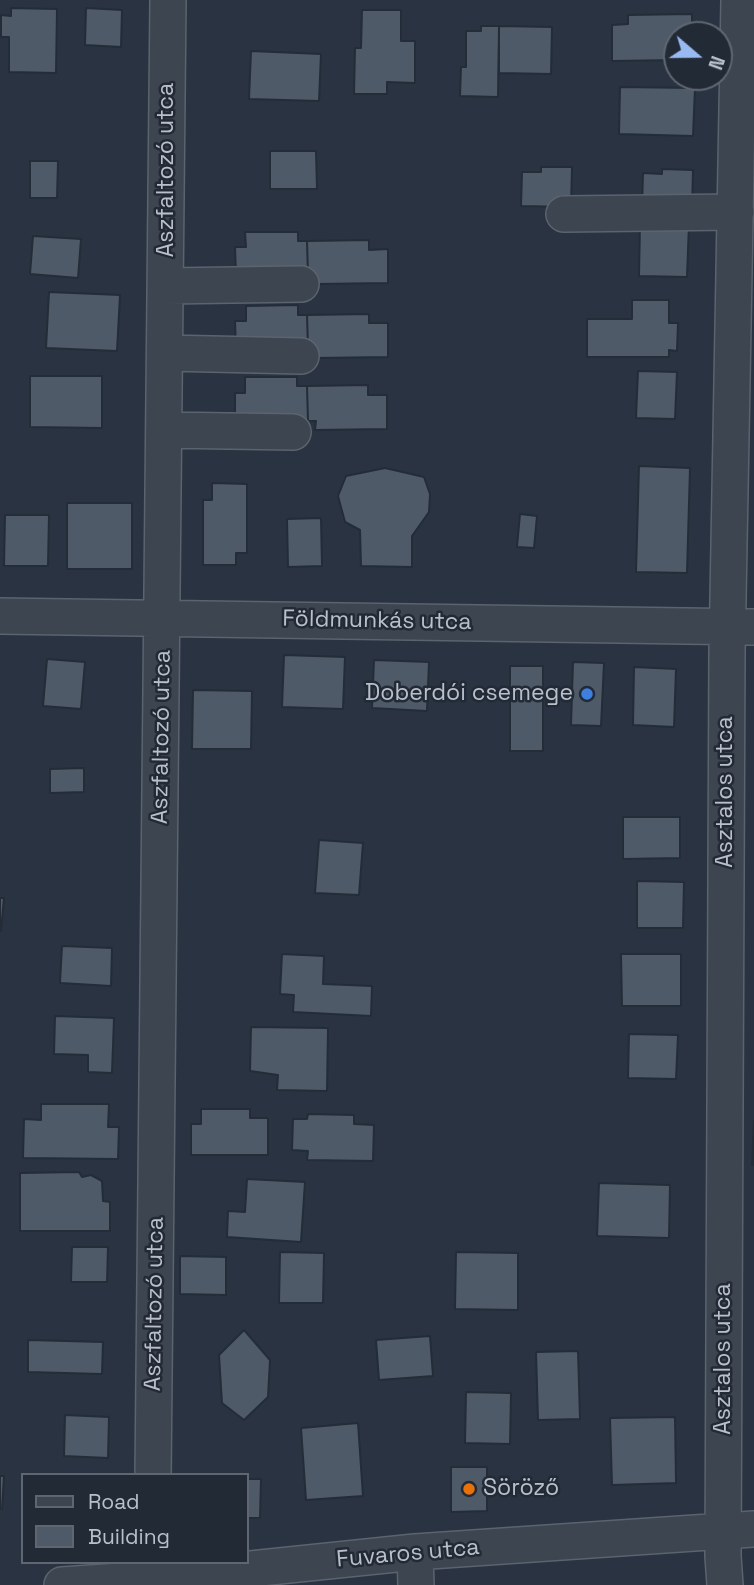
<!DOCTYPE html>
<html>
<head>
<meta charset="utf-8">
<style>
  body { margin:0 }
  #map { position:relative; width:754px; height:1585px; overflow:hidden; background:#293341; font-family:"Space Grotesk",sans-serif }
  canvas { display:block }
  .legend { position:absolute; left:21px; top:1473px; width:228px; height:91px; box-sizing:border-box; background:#222a36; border:2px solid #5f6672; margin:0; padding:9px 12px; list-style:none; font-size:21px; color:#bac0cb }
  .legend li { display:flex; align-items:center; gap:14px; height:35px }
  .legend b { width:35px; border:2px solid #5f6672 }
  .north { position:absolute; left:663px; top:21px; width:70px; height:70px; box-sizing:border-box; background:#222a36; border:2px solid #5f6672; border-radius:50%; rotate:110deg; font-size:19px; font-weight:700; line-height:28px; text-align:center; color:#bac0cb }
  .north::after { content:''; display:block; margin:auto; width:24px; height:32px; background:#99baf1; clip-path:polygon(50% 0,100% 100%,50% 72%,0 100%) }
</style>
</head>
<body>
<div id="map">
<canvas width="754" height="1585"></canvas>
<ul class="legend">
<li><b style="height:9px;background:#3d4551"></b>Road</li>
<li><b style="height:19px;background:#4f5a69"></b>Building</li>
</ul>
<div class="north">N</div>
</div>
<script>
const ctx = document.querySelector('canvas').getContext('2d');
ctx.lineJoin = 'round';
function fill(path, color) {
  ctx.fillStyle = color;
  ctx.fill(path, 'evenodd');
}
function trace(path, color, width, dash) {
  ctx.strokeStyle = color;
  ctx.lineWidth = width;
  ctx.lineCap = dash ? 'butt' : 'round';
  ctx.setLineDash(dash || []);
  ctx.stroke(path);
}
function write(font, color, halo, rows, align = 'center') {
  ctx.font = font + ' "Space Grotesk",sans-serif';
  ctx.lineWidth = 5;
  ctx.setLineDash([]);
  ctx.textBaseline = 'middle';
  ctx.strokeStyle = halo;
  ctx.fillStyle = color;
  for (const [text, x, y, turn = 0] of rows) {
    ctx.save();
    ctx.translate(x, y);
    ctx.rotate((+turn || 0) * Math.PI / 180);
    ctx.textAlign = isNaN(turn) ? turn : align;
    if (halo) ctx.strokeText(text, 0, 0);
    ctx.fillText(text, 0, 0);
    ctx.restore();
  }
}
const building = new Path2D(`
  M11 8 57 9 56 73 9 72V37H1V15L11 16Z
  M86 8 122 10 121 47 85 45Z
  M362 10H401V41H415V83L387 82V94H354L355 48H361Z
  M692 14V35H677V60L612 61V25L628 24V15Z
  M481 26H499L498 97 460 96 461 67H466V31H481Z
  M499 26 552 27 551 74 499 73Z
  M251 51 321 54 319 101 249 99Z
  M620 87 695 88 693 136 619 134Z
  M270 151H316L317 189H270Z
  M30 161H58L57 198H30Z
  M541 167H572L571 207 521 206 522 172H541Z
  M662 169 693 170 692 209 642 208 643 173 662 174Z
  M640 223 689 224 687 277 639 276Z
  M245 232H298V241H307L308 275 236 276 235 247H246Z
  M33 236 81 239 78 278 30 274Z
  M369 240V250L388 249V283L316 284 308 275 307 241Z
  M49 292 120 295 117 351 46 348Z
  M632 300H669V323H678L677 351 669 350V357H587V319H632Z
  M298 305V315H307L308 349 236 350 235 321H246V306Z
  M369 314V323H388V357L316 358 308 349 307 315Z
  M638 371 677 372 675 419 636 418Z
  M30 376H102V428L30 427Z
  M245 377H297V386H307L308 421 235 422V393H245Z
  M368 385V395H387V429L315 430 316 421H308L307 386Z
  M639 466 690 468 687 573 636 572Z
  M385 468 424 477 430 494 429 512 412 536V567L361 566 360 530 345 522 338 496 346 476Z
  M212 483 247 484V553H236V565H203V500H212Z
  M67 503H132V569H67Z
  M520 514 537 516 534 548 517 547Z
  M5 515H49L48 566H4Z
  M321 518 322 566 288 567 287 519Z
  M284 655 345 657 343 709 282 707Z
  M47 659 85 662 81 709 43 706Z
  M374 660 429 662 427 711 372 708Z
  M573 662 604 663 601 726 571 725Z
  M510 666H543V751H510Z
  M634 667 676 669 674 727 633 725Z
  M193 690 252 691 251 749H192Z
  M84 768V792L50 793V769Z
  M623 817H680V858L623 859Z
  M319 840 363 843 359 895 315 893Z
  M637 881 684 882 683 928H637Z
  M0 898H4L1 931H0Z
  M62 946 112 948 111 986 60 983Z
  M282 954 324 956 323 984 372 986 371 1016 293 1012 294 995 280 994Z
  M621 954H681V1006H622Z
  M55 1016 114 1018 112 1073 88 1072V1055L54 1054Z
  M251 1027 328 1028 327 1091 277 1090 278 1075 250 1071Z
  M629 1034 678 1035 676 1079 628 1078Z
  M41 1104H109L108 1127H119L118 1159 23 1158 24 1119 41 1120Z
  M201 1109H250V1118H268V1155H191V1124H201Z
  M308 1114 354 1115V1124L374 1125 373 1161 307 1160 308 1151 292 1150 293 1119H307Z
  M754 1121V1165H752Z
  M79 1172 82 1177 91 1175 102 1181 103 1201 110 1202V1231H20V1173Z
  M247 1179 305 1182 301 1242 227 1237 228 1211 245 1212Z
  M599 1183 670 1185 669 1238 597 1236Z
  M72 1247H108L107 1282H71Z
  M280 1252 324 1253 323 1303H279Z
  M456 1252 518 1253V1310L455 1309Z
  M180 1256 226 1257V1295L180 1294Z
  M244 1330 270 1360 268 1397 244 1420 222 1403 219 1355Z
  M430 1336 433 1376 379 1380 376 1340Z
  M28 1340 103 1342 102 1374 28 1372Z
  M578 1351 580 1419 538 1420 536 1352Z
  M466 1392 511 1393 510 1444 465 1443Z
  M65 1415 109 1417 108 1458 64 1456Z
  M675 1417 676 1483 612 1485 610 1418Z
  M358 1423 363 1496 306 1500 301 1428Z
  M451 1467H487V1511L451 1512Z
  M0 1476H4L2 1509H0Z
  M247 1479H261L260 1518H247Z`);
const minor = new Path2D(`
  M564 214 736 212
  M166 286 301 284
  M166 353 301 356
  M165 430 293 432
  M0 616 754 627
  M153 1475 168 0
  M415 1552 416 1585
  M62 1585 164 1578 415 1552 754 1529
  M725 1585 723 1556 727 653 739 0`);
const markers = [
  [587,694,7,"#3f7fe0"],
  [469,1489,7,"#e8710a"]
];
const streetNames = [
  ["Aszfaltozó utca",167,170,-90],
  ["Földmunkás utca",377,621,1],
  ["Aszfaltozó utca",162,737,-89],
  ["Asztalos utca",726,792,-90],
  ["Aszfaltozó utca",155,1304,-89],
  ["Asztalos utca",724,1359,-90],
  ["Fuvaros utca",408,1554,-5]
];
const poiNames = [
  ["Doberdói csemege",573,694],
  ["Söröző",483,1489,"left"]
];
fill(building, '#4f5a69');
trace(building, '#242c38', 2);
trace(minor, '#5b636e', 38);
trace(minor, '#3d4551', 35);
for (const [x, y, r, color] of markers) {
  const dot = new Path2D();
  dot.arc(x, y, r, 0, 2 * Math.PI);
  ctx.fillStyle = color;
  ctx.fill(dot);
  trace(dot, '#222a36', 2.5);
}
write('23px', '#bac0cb', '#222a36', streetNames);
write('23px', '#bac0cb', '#222a36', poiNames, 'right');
</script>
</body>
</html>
